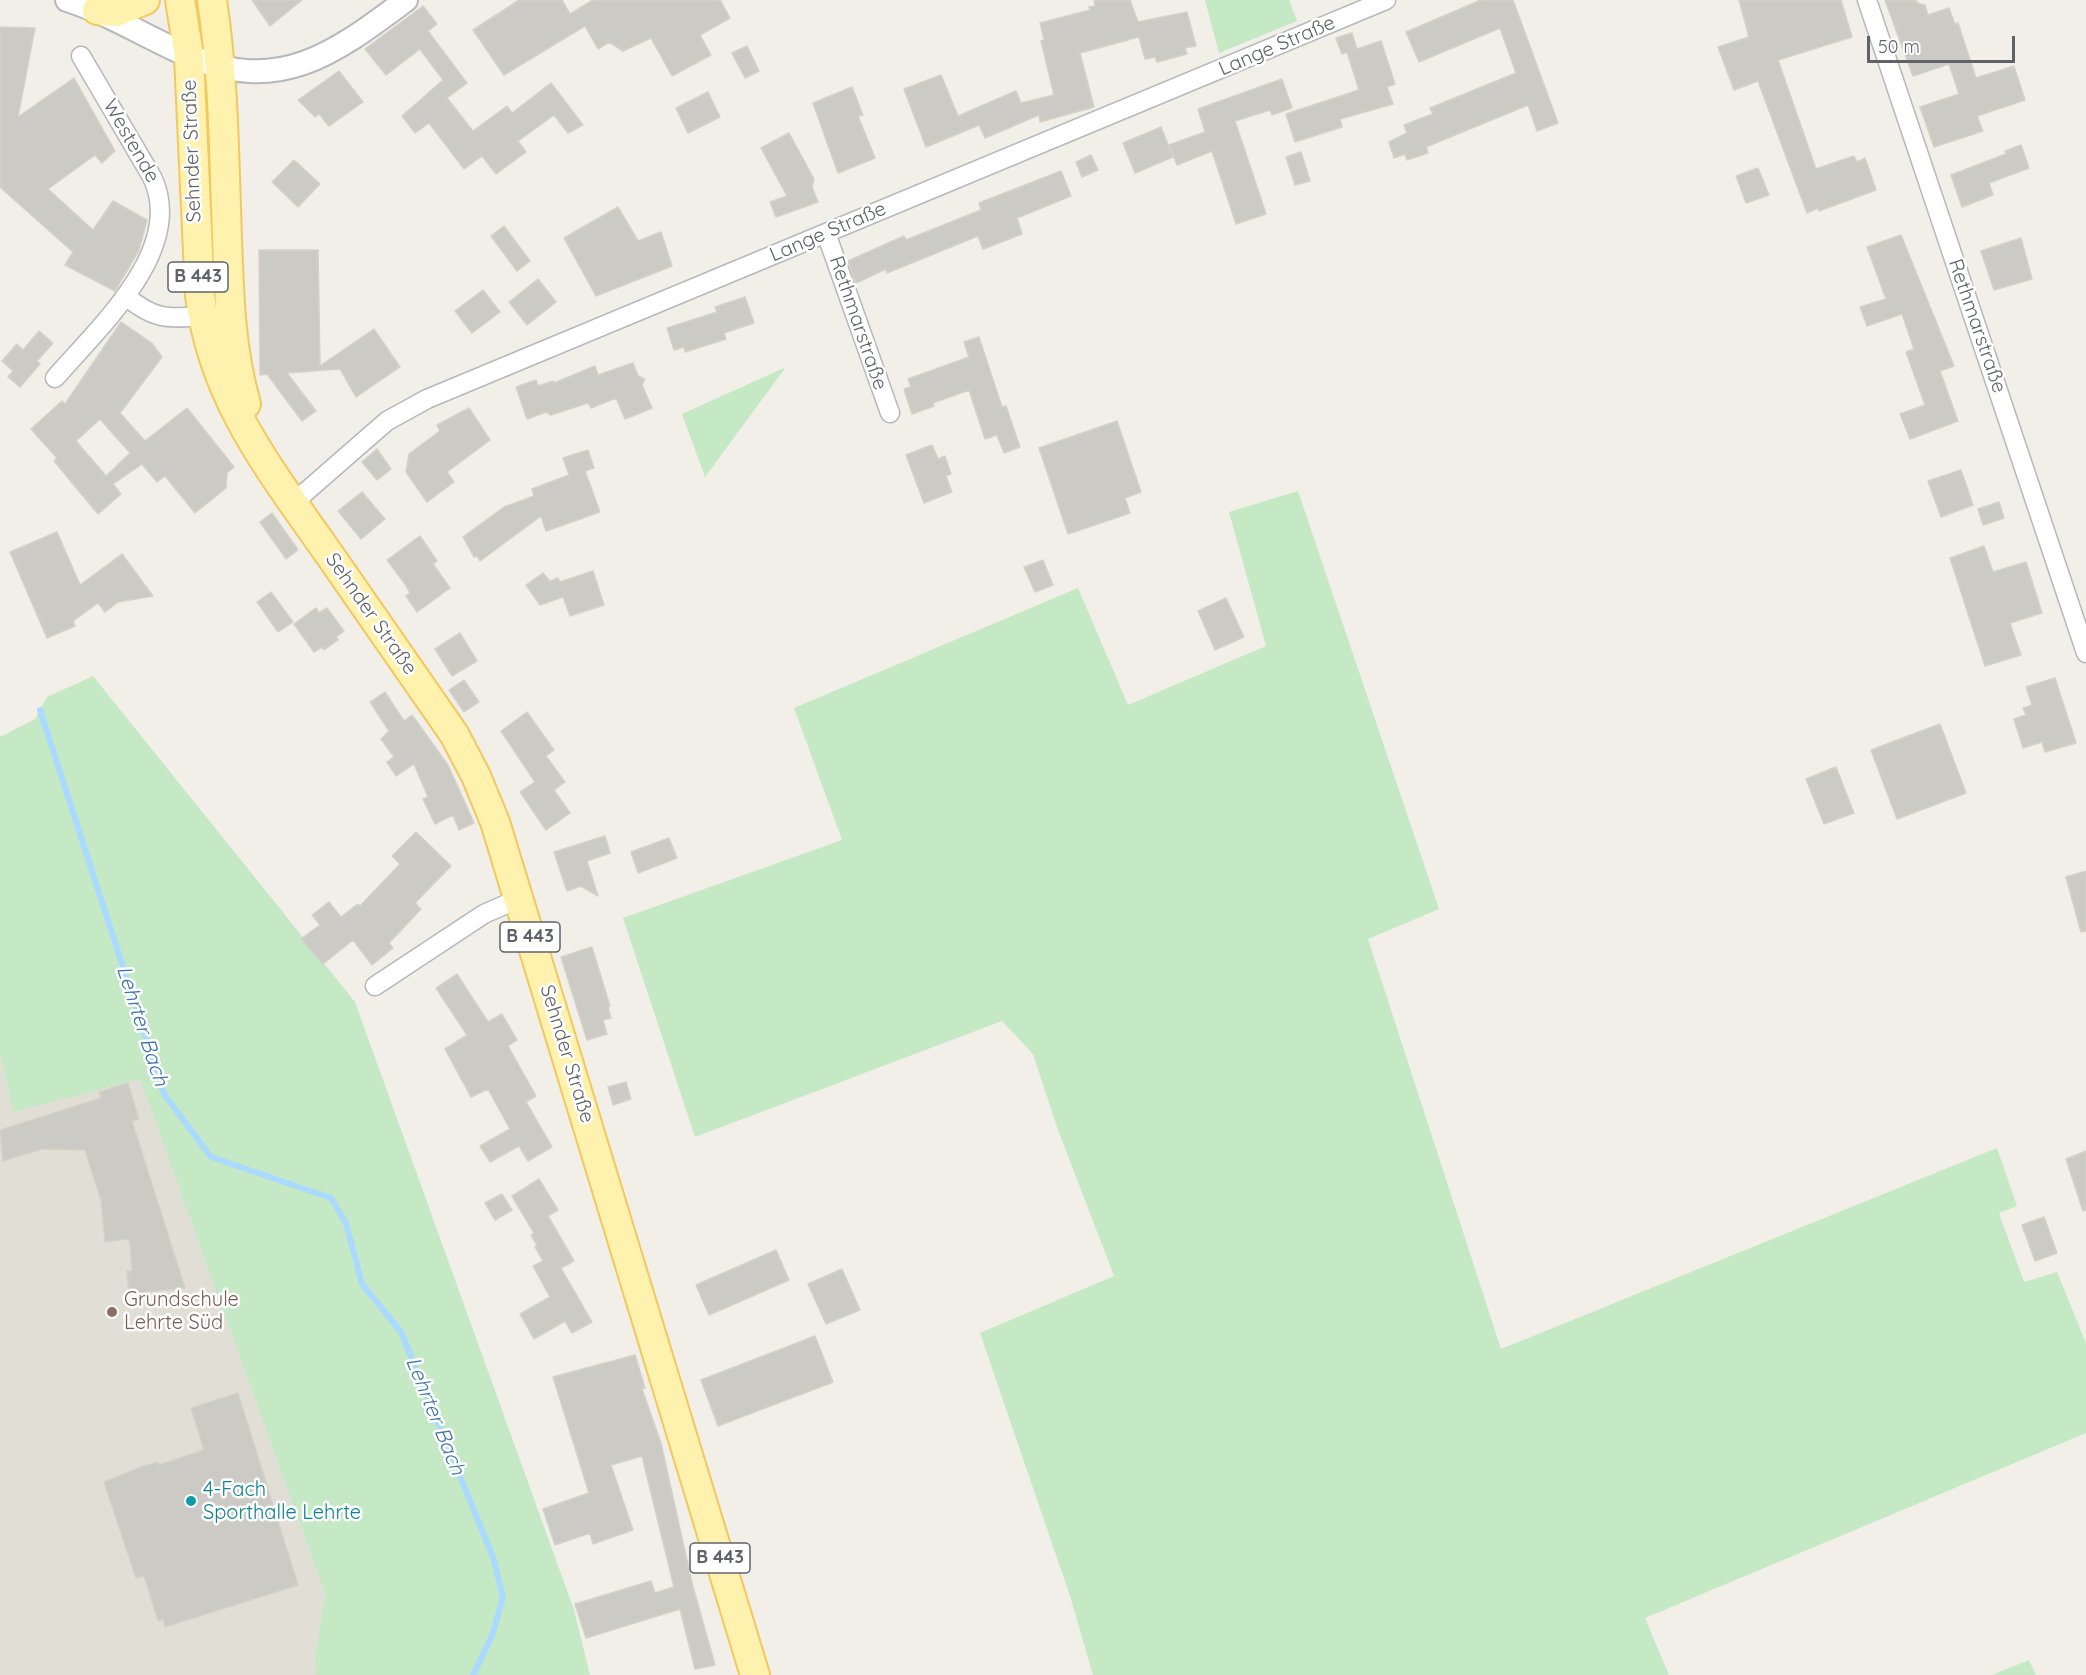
<!DOCTYPE html>
<html>
<head>
<meta charset="utf-8">
<style>
  body { margin:0 }
  #map { position:relative; width:2086px; height:1675px; overflow:hidden; background:#f1efe8; font-family:Quicksand,sans-serif }
  canvas { display:block }
  .scale { position:absolute; left:1867px; top:36px; width:148px; height:27px; box-sizing:border-box; border:3px solid #5f6368; border-top:0; padding-left:8px; font-size:18px; line-height:21px; white-space:nowrap; color:#5f6368; -webkit-text-stroke:4px #fff; paint-order:stroke }
</style>
</head>
<body>
<div id="map">
<canvas width="2086" height="1675"></canvas>
<div class="scale">50 m</div>
</div>
<script>
const ctx = document.querySelector('canvas').getContext('2d');
ctx.lineJoin = 'round';
function fill(path, color) {
  ctx.fillStyle = color;
  ctx.fill(path, 'evenodd');
}
function trace(path, color, width, dash) {
  ctx.strokeStyle = color;
  ctx.lineWidth = width;
  ctx.lineCap = dash ? 'butt' : 'round';
  ctx.setLineDash(dash || []);
  ctx.stroke(path);
}
function write(font, color, halo, rows, align = 'center') {
  ctx.font = font + ' Quicksand,sans-serif';
  ctx.lineWidth = 5;
  ctx.setLineDash([]);
  ctx.textBaseline = 'middle';
  ctx.strokeStyle = halo;
  ctx.fillStyle = color;
  for (const [text, x, y, turn = 0] of rows) {
    ctx.save();
    ctx.translate(x, y);
    ctx.rotate((+turn || 0) * Math.PI / 180);
    ctx.textAlign = isNaN(turn) ? turn : align;
    if (halo) ctx.strokeText(text, 0, 0);
    ctx.fillText(text, 0, 0);
    ctx.restore();
  }
}
const education = new Path2D(`
  M0 1054 13 1112 140 1078 325 1594 315 1659 316 1675H0Z`);
const green = new Path2D(`
  M1205 0H1289L1297 21 1219 53Z
  M786 367 705 477 682 414Z
  M1298 491 1439 909 1368 939 1501 1349 1997 1148 2017 1206 1999 1213 2024 1282 2057 1272 2086 1343V1433L1645 1618 1669 1675H1093L1070 1596 980 1333 1114 1276 1058 1130 1033 1054 1002 1021 695 1137 623 918 842 840 794 708 1078 588 1128 705 1266 646 1229 512Z
  M93 676 355 1002 574 1610 590 1675H316L315 1659 325 1594 140 1079 13 1112 0 1054V737L35 719 47 697Z
  M2029 1660 2036 1675H1992Z`);
const stream = new Path2D(`
  M40 710 164 1094 211 1157 331 1198 346 1223 362 1284 401 1332 493 1557 503 1597 492 1636 473 1675`);
const building = new Path2D(`
  M252 0H302L270 26Z
  M519 0H562L570 14 593 0H720L730 18 700 35 711 55 672 76 651 38 623 51 609 42 598 49 585 26 504 75 473 30Z
  M1094 0H1130L1138 22 1187 12 1196 46 1185 48 1187 54 1157 62 1155 57 1145 59 1139 37 1080 53 1094 107 1040 122 1039 115 985 138 979 125 926 147 904 89 941 75 958 116 1016 91 1021 103 1054 95 1041 41 1044 40 1040 23 1090 10 1089 7 1095 6Z
  M1481 0H1513L1558 123 1537 131 1528 105 1426 147 1428 153 1407 160 1405 154 1394 158 1389 142 1407 133 1404 125 1433 114 1430 108 1516 73 1500 28 1419 62 1406 32Z
  M1739 0H1841L1852 37 1778 60 1816 169 1854 156 1857 162 1865 158 1876 190 1819 211 1818 208 1807 213 1758 81 1734 90 1718 47 1749 37Z
  M1885 0H1916L1917 3 1925 5 1928 15 1949 8 1955 24 1958 23 1976 78 2014 66 2025 100 1977 116 1983 131 1934 147 1920 107 1959 94 1949 64 1913 76Z
  M423 6 437 24 428 31 467 83 447 98 473 131 507 106 512 113 551 83 583 125 568 133 554 115 518 141 526 152 496 174 482 156 464 169 429 123 415 133 402 116 443 80 420 49 386 75 365 49Z
  M0 27 35 28 18 117 74 78 115 151 102 163 95 155 48 189 93 230 113 201 147 220 139 250 115 291 65 265 73 252 0 187Z
  M1352 33 1357 49 1381 41 1395 84 1387 87 1393 104 1340 119 1342 127 1295 142 1286 114 1359 90 1347 52 1342 54 1336 38Z
  M747 46 759 71 745 78 732 53Z
  M339 71 363 102 329 126 319 114 315 117 298 100Z
  M1282 79 1292 108 1272 115 1270 110 1235 121 1266 214 1236 224 1212 151 1177 165 1169 145 1205 132 1198 109Z
  M852 87 863 115 858 116 875 158 838 173 813 103Z
  M708 92 720 117 688 133 676 108Z
  M1161 127 1173 157 1135 173 1123 143Z
  M789 133 814 179 812 187 818 202 776 217 770 202 787 196 761 148Z
  M2021 145 2029 168 1989 183 1993 195 1962 207 1951 175 2006 154 2005 151Z
  M1301 152 1310 181 1295 185 1286 157Z
  M1091 155 1098 170 1082 177 1076 162Z
  M294 160 320 184 298 207 272 182Z
  M1758 168 1769 195 1746 203 1736 176Z
  M1061 171 1071 196 1017 218 1022 234 983 249 978 236 887 273 886 269 856 283 848 261 904 236 906 240 981 210 979 203Z
  M618 207 638 241 661 232 672 266 596 296 564 238Z
  M504 226 530 261 517 271 491 236Z
  M1901 235 1954 366 1940 371 1958 421 1910 439 1900 414 1925 405 1906 352 1914 349 1902 314 1867 326 1860 307 1886 299 1867 247Z
  M2021 238 2032 279 1994 290 1981 251Z
  M259 250H318L320 366 374 329 400 367 356 397 340 369 287 373 316 411 302 421 267 374 260 375Z
  M538 279 556 302 527 325 509 302Z
  M483 290 500 312 472 333 455 311Z
  M745 297 754 323 724 333 726 339 685 352 684 347 674 350 667 328 717 312 715 307Z
  M121 322 152 343 162 357 120 413 145 441 187 408 234 467 227 473 226 488 195 513 165 476 157 482 142 464 113 484 121 494 98 514 54 461 57 458 31 429 62 401 65 404ZM100 419 130 453 106 476 76 441Z
  M39 331 53 343 37 361 40 364 20 387 8 377 13 371 2 361 17 344 23 350Z
  M979 337 1002 407 1006 406 1020 447 1004 453 997 435 985 439 969 390 933 403 934 406 912 414 904 389 911 387 908 379 969 357 964 342Z
  M633 363 638 376 645 379 642 385 652 408 625 419 616 398 591 408 588 403 551 415 546 412 527 419 516 387 536 380 538 386 553 381 554 383 595 366 598 375Z
  M469 408 490 440 447 472 454 482 427 502 406 472 409 454 440 431 437 425Z
  M1117 421 1141 492 1125 498 1130 513 1068 534 1039 448Z
  M932 445 938 459 945 456 951 474 946 476 952 492 924 503 906 455Z
  M377 449 391 469 377 480 362 462Z
  M588 450 594 468 585 471 600 512 546 531 541 516 480 561 477 556 474 557 463 537 504 507 534 496 532 489 569 475 563 458Z
  M1961 470 1973 505 1941 517 1928 481Z
  M362 492 385 519 361 539 338 511Z
  M1999 502 2004 518 1983 525 1978 509Z
  M272 513 298 550 286 559 260 522Z
  M57 532 80 585 122 554 153 596 118 602 105 612 98 603 73 621 75 626 47 638 10 552Z
  M420 536 437 561 433 564 450 588 417 612 406 596 410 593 405 584 387 560Z
  M1984 546 1993 572 2026 562 2042 613 2010 623 2021 655 1985 666 1950 558Z
  M1043 560 1053 585 1035 592 1024 567Z
  M593 571 604 605 570 616 563 597 540 605 526 585 543 573 550 581 558 578 560 582Z
  M271 592 293 622 278 632 257 602Z
  M1226 598 1244 637 1215 650 1198 611Z
  M316 608 319 613 327 608 344 631 336 637 338 640 324 650 322 647 314 652 294 624Z
  M460 633 477 661 452 676 435 649Z
  M2055 678 2076 743 2045 752 2042 742 2023 748 2014 719 2026 715 2023 708 2032 705 2026 687Z
  M464 680 479 702 464 712 449 690Z
  M385 692 404 721 412 715 448 765 474 823 459 830 453 815 435 824 423 799 428 797 414 764 396 776 387 762 394 757 381 739 389 731 370 702Z
  M527 712 554 750 546 756 565 782 554 790 570 813 546 830 520 792 535 782 501 731Z
  M1940 724 1966 793 1897 819 1871 750Z
  M1836 767 1854 813 1824 824 1806 779Z
  M416 832 451 866 415 903 421 909 389 943 393 948 372 965 353 940 323 964 301 939 320 925 312 915 329 902 341 917 358 904 360 906 400 864 392 856Z
  M605 836 610 853 587 861 598 896 581 886 567 891 554 852Z
  M669 838 677 858 638 873 631 852Z
  M2086 871V931L2081 932 2066 877Z
  M592 947 610 1006 608 1007 611 1018 603 1020 607 1034 587 1040 561 957Z
  M457 974 488 1022 502 1014 517 1040 508 1046 536 1096 526 1102 552 1147 528 1161 519 1146 490 1162 480 1146 510 1129 488 1089 471 1097 445 1049 467 1035 436 988Z
  M626 1082 631 1099 613 1105 608 1087Z
  M128 1083 139 1119 132 1121 185 1288 129 1294 127 1271H132L130 1243 128 1239 105 1242 101 1200 85 1150 42 1149 3 1161 0 1130 101 1098 99 1092Z
  M2086 1151V1210L2083 1211 2066 1159Z
  M539 1179 558 1210 548 1216 574 1261 561 1268 592 1322 572 1333 565 1321 534 1339 520 1314 550 1297 533 1266 543 1261 535 1247 537 1245 531 1235 534 1233 512 1196Z
  M502 1194 512 1210 495 1220 485 1203Z
  M2044 1217 2057 1253 2035 1261 2022 1225Z
  M776 1250 789 1280 709 1315 696 1285Z
  M842 1269 860 1310 826 1324 808 1284Z
  M815 1336 833 1382 718 1426 701 1380Z
  M635 1355 645 1388 642 1389 661 1443 692 1583 715 1665 695 1669 680 1609 586 1638 575 1604 651 1581 655 1593 674 1587 642 1456 611 1465 633 1530 593 1544 590 1533 555 1545 543 1509 589 1493 553 1377Z
  M238 1393 298 1585 165 1627 163 1619 158 1621 144 1576 136 1578 104 1482 141 1467 158 1462 159 1465 204 1450 191 1408Z`);
const minor = new Path2D(`
  M1867 0 2086 653
  M826 233 890 413
  M126 296C158 324 174 317 213 316
  M55 378C98 328 187 249 152 177L81 56
  M293 503 387 421 427 399 1386 0
  M375 986 484 914 518 899`);
const tertiary = new Path2D(`
  M67 0C110 14 146 37 187 55 279 96 335 53 406 0`);
const primary = new Path2D(`
  M180 0 189 56 200 296C213 400 271 471 329 554 371 614 413 674 454 734L476 776 495 822 755 1675
  M212 0C224 78 224 158 227 237 229 293 230 348 246 404
  M97 10 116 12 145 0`);
const markers = [
  [112,1312,6,"#8d6e63"],
  [191,1501,6,"#0f9aa8"]
];
const shields = [
  [198,277,60],
  [530,937,60],
  [720,1558,60]
];
const shieldNames = [
  ["B 443",198,277],
  ["B 443",530,937],
  ["B 443",720,1558]
];
const streetNames = [
  ["Lange Straße",1277,46,-23],
  ["Westende",131,141,60],
  ["Sehnder Straße",192,151,-92],
  ["Lange Straße",828,232,-23],
  ["Rethmarstraße",858,323,71],
  ["Rethmarstraße",1977,326,71],
  ["Sehnder Straße",371,614,55],
  ["Sehnder Straße",567,1054,73]
];
const educationNames = [
  ["Grundschule",124,1300],
  ["Lehrte Süd",124,1323]
];
const cultureNames = [
  ["4-Fach",203,1490],
  ["Sporthalle Lehrte",203,1513]
];
const waterNames = [
  ["Lehrter Bach",142,1026,72],
  ["Lehrter Bach",435,1416,68]
];
fill(education, '#e1ded6');
fill(green, '#c5e8c5');
trace(stream, '#aadaff', 6);
fill(building, '#cccac5');
trace(building, '#d6d1c6', 1.5);
trace(minor, '#b5b8bc', 21);
trace(tertiary, '#b5b8bc', 26);
trace(primary, '#f2c960', 32);
trace(minor, '#fff', 18);
trace(tertiary, '#fff', 22);
trace(primary, '#fff2af', 28);
for (const [x, y, r, color] of markers) {
  const dot = new Path2D();
  dot.arc(x, y, r, 0, 2 * Math.PI);
  ctx.fillStyle = color;
  ctx.fill(dot);
  trace(dot, '#fff', 2);
}
for (const [x, y, w] of shields) {
  const box = new Path2D();
  box.roundRect(x - w / 2, y - 15, w, 30, 4.5);
  ctx.fillStyle = '#fff';
  ctx.fill(box);
  trace(box, '#5f6368', 1.5);
}
write('bold 18px', '#5f6368', null, shieldNames);
write('20px', '#5f6368', '#fff', streetNames);
write('20px', '#785e54', '#fff', educationNames, 'left');
write('20px', '#0d838f', '#fff', cultureNames, 'left');
write('italic 21px', '#4174aa', '#fff', waterNames);
</script>
</body>
</html>
